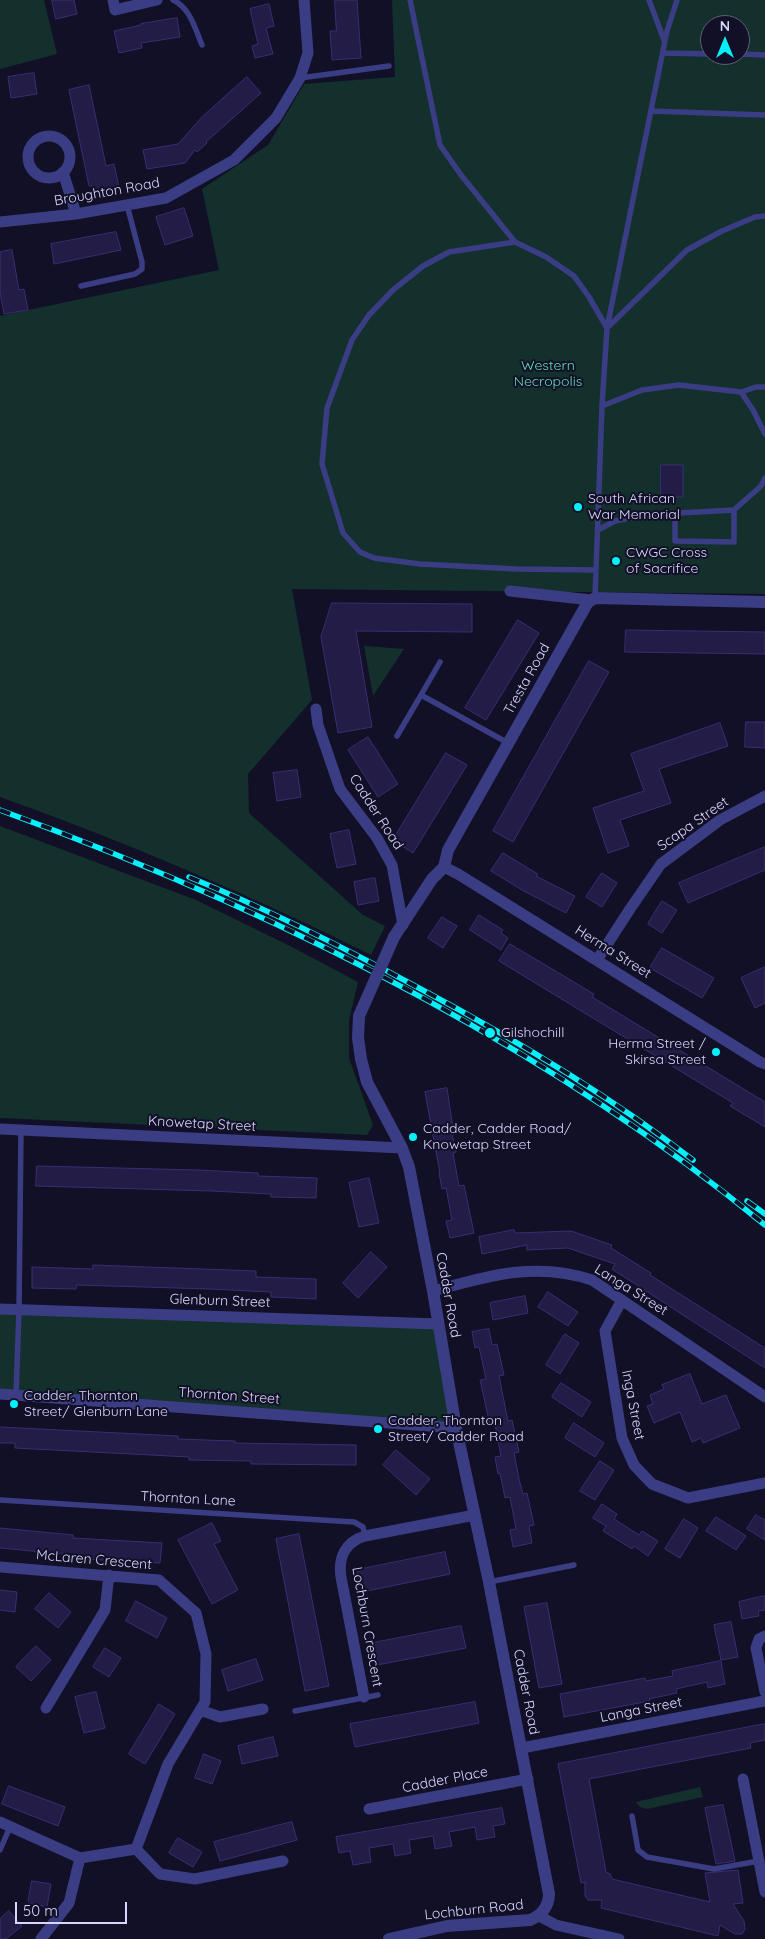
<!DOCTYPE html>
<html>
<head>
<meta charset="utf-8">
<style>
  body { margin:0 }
  #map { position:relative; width:765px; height:1939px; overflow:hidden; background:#121026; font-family:Quicksand,sans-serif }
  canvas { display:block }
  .north { position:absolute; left:700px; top:15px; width:50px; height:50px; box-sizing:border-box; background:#121026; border:1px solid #615f7c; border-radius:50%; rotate:0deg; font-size:14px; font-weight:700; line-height:20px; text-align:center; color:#d8d5fe }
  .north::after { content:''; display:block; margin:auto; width:18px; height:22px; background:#04f1fb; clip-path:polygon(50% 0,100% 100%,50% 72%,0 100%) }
  .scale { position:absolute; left:15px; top:1902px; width:112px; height:22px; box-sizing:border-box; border:2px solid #d8d5fe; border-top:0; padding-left:6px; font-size:15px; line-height:18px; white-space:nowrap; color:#d8d5fe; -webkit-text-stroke:4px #121026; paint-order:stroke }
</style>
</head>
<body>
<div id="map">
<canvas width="765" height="1939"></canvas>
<div class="north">N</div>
<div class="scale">50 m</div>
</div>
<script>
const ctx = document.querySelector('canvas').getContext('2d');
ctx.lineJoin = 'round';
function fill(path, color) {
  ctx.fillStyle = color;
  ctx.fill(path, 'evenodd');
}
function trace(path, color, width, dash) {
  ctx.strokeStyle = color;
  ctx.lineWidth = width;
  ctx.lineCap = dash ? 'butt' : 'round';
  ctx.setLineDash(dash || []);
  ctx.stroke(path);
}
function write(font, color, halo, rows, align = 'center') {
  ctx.font = font + ' Quicksand,sans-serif';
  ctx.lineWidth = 4;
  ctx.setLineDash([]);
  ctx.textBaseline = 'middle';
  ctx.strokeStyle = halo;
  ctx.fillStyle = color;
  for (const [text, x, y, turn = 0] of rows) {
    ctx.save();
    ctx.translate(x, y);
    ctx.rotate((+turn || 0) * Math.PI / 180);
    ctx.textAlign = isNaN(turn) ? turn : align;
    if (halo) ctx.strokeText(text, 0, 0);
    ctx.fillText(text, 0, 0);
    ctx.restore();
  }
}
const green = new Path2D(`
  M0 0H44L57 54 0 69Z
  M392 0H765V594L292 589 312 700 248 774 249 813 363 915 385 926 371 955C251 895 126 842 0 797V316L219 270 202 189 268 145 304 84 395 77ZM710 25H740V55H710Z
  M364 646 404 649 373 696Z
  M0 826 196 900 290 946 358 982 349 1020V1058L373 1125 367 1135 0 1118Z
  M0 1311 18 1312 15 1395 0 1393Z
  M21 1311 435 1325 453 1424 18 1395Z
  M700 1787 703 1797 647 1809 640 1807 636 1802Z`);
const building = new Path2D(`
  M52 0H74L77 14 56 19Z
  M335 0H357L361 58 332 60 330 31H336Z
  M269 4 274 26 266 28 273 54 255 58 252 46 258 44 250 9Z
  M177 18 180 37 141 43 142 48 119 53 114 31 141 25V24Z
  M34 73 37 94 11 98 8 77Z
  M247 77 261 93 206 142 207 143 197 152 195 150 185 163 147 169 143 150 178 144 202 117Z
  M89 85 106 166 114 164 120 192 94 197 92 186H89L69 90Z
  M184 208 193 236 165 245 156 217Z
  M116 232 121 250 54 264 51 244Z
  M12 250 19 290 24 289 28 310 4 314 0 293V252Z
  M661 465H683V497H661Z
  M332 603 472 604V632L356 631 372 727 338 733 321 637Z
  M518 620 539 633 486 720 465 708Z
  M626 630 765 632V654L625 652Z
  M589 661 609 672 513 842 493 831Z
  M746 722H765V748L745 747Z
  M720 723 728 746 659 769 671 803 620 820 629 846 608 853 593 808 644 791 631 754Z
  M368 737 398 784 378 797 348 750Z
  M446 753 467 765 413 853 393 840Z
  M297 770 301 797 277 801 273 773Z
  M349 830 356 864 337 868 330 834Z
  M765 847V870L688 903 679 883Z
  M503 853 538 874 536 876 575 896 566 913 522 890 491 871Z
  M602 873 617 883 602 907 586 897Z
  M375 878 379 901 358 905 354 882Z
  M662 901 677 910 662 933 648 924Z
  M479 915 503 930 501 933 508 938 501 950 470 930Z
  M442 917 457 926 443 948 428 938Z
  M510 944 594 994 592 997 765 1102V1127L730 1106 733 1103 499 961Z
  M662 948 714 978 702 998 650 968Z
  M765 967V1003L755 1008 741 978Z
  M447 1088 453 1129H451L456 1152 453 1153 459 1186 464 1185 474 1233 450 1238 446 1221 452 1220 446 1188 442 1189 439 1173H440L425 1092Z
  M37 1166 198 1170 258 1173V1176L317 1178 316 1198 271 1197V1194L212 1191 36 1186Z
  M369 1178 379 1223 359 1227 349 1183Z
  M514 1230 515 1233 571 1231 612 1245 611 1248 651 1273 650 1275 765 1348V1368L612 1269 615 1264 568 1248 527 1250V1245L482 1254 479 1237Z
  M371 1252 387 1267 358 1298 343 1283Z
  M93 1265 256 1271V1277L316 1279V1299L271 1297V1292L210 1289 77 1285 76 1289 32 1288V1267L93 1269Z
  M548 1292 578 1312 568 1326 538 1307Z
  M525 1296 528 1313 493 1320 490 1303Z
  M489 1329 492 1345 497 1344 504 1375 499 1376 508 1421 512 1420 519 1452 514 1453 519 1479 523 1494 527 1493 534 1525 529 1526 532 1543 513 1547 510 1530 516 1529 510 1497 505 1498 500 1473 498 1474 495 1457 501 1456 495 1424 490 1425 480 1380 486 1379 479 1347 475 1348 472 1332Z
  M565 1334 579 1343 560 1374 546 1365Z
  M690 1374 702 1404 726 1395 740 1428 703 1443 701 1438 692 1442 680 1412 654 1423 647 1406 653 1404 650 1395 664 1389 662 1385Z
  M561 1383 591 1402 582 1417 552 1397Z
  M574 1423 604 1443 595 1457 565 1438Z
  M0 1427 178 1436V1439L235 1441V1443L356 1445V1465L251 1464V1461L189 1460V1457L15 1448V1443H0Z
  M396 1450 430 1479 416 1495 383 1465Z
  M600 1461 614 1470 595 1500 580 1491Z
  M602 1504 617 1514 614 1519 639 1535 642 1531 658 1541 648 1556 634 1546 632 1549 603 1531 606 1526 593 1518Z
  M756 1515 765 1520V1540L747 1529Z
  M716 1517 746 1536 736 1550 706 1531Z
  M684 1519 698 1528 680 1558 665 1549Z
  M212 1523 221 1541 214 1544 238 1590 212 1604 178 1540Z
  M0 1528 73 1535V1538L162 1543 160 1563 84 1559 85 1556 0 1548Z
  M299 1534 329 1686 305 1691 276 1539Z
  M445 1552 450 1574 362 1592 357 1570Z
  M0 1590 17 1592 15 1612 0 1610Z
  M49 1593 71 1612 58 1628 35 1609Z
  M765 1596V1610L758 1611 759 1616 742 1619 739 1602Z
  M136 1601 167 1618 157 1638 126 1621Z
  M547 1603 562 1684 539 1688 524 1607Z
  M731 1622 738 1657 721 1660 714 1625Z
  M461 1626 466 1648 377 1665 373 1643Z
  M36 1646 51 1660 31 1681 16 1667Z
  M105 1648 121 1658 109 1677 93 1667Z
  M256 1659 263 1680 228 1691 222 1670Z
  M721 1661 725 1684 708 1688 707 1682 676 1689 677 1693 649 1699 650 1701 564 1717 560 1694 645 1678 646 1681 673 1676 672 1671Z
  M96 1692 105 1728 84 1733 75 1697Z
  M475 1702 479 1723 355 1747 350 1724Z
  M159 1704 175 1714 145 1764 129 1754Z
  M765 1724V1740L750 1743 751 1748 589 1779 606 1872 610 1874 612 1879 710 1902 705 1873 738 1870 743 1903 733 1904 744 1921 745 1929 742 1934H735L720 1925 718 1936 601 1908 602 1900H588L585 1896V1882L581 1883 558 1764Z
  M273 1737 278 1756 242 1764 238 1746Z
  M204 1754 221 1761 212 1784 195 1778Z
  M9 1786 65 1807 58 1826 2 1804Z
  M723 1805 735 1861 716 1864 705 1808Z
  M502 1808 505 1824 493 1826 495 1837 477 1840 475 1827 449 1832 452 1846 435 1849 433 1836 409 1840 411 1853 395 1856 393 1844 369 1848 371 1862 353 1865 350 1851 339 1853 336 1837Z
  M292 1822 297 1840 220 1861 214 1842Z
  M178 1838 202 1852 193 1867 169 1853Z
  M32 1881 51 1884 47 1907 28 1903Z
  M9 1911 22 1926 6 1939H0V1919Z`);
const service = new Path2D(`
  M173 0C190 8 195 28 202 45
  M410 0 440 145 461 175 515 242
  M649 0 664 40
  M663 53 710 54
  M740 54 765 55
  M300 78 389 66
  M651 111 765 115
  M81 286 135 274 142 269V262L127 205
  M741 392 756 387H765
  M602 406 642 390 679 385 741 392 753 410 765 434
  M675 514V541L734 542V510
  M598 530 615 521 643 515 734 510 761 486 765 478
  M595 570 516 569 420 564 374 558 360 552 343 533 322 464 327 408 352 340 369 315 393 290 423 266 449 252 515 242 546 257 574 276 589 297 607 328 687 250 722 231 755 217 765 216
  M595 598 602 406 607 328 667 31 677 0
  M440 662 421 695 508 743
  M397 736 421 695
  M16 1396 19 1310 21 1130
  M0 1500 354 1522 363 1527 365 1536
  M489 1582 574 1565
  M295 1711 378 1695
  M632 1816 638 1850 647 1857 714 1869 759 1861
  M0 1850 10 1827`);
const minor = new Path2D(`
  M113 0 115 10 157 0
  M28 157a21 21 0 1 1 42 0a21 21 0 1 1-42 0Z
  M63 172 76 214
  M0 222 76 214 166 198 234 160 276 118 300 78 308 53 304 0
  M510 591 591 600
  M316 709 318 725 340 789 377 838 392 865 403 925
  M444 867 458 874 760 1062 765 1064
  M597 960 630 909 661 864 720 820 765 796
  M0 1129 402 1148
  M433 1291C488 1276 536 1261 592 1280L765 1397
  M622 1300 605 1331 622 1438 634 1465 652 1484 688 1498 765 1483
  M0 1309 438 1324
  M0 1394 456 1428
  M0 1567 159 1580 196 1613 206 1654 205 1702 168 1764 136 1849 80 1858 0 1822
  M765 1636 759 1639 756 1648 765 1692
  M364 1697 341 1577C338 1558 345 1542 365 1536L475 1515
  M46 1708 105 1610 109 1575
  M200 1710 220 1717 263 1709
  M522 1748 765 1701
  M743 1779 765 1892
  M369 1809 528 1779
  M136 1849 160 1874 195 1879 283 1861
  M539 1916 556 1925 619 1939
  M41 1939 69 1903 80 1858`);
const tertiary = new Path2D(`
  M394 937 432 879 444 867 448 850 588 602 595 598 765 602
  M359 1016 358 1038 361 1059 367 1082 402 1148 409 1167 433 1291 456 1428 489 1582 549 1894C549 1906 541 1916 530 1920L447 1926 389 1939`);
const rail = new Path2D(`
  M0 810C271 909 541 1041 765 1225
  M189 877C267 909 343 947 417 987 513 1038 607 1094 693 1160
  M747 1201 765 1214`);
const tertiaryBridge = new Path2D(`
  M359 1016 394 937`);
const markers = [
  [578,507,5,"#04f1fb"],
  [616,561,5,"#04f1fb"],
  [490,1033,6,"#04f1fb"],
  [716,1052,5,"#04f1fb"],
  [413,1137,5,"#04f1fb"],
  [14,1404,5,"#04f1fb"],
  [378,1429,5,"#04f1fb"]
];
const streetNames = [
  ["Broughton Road",107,192,-10],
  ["Tresta Road",527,679,-61],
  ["Cadder Road",376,812,57],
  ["Scapa Street",693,824,-35],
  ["Herma Street",613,952,32],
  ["Knowetap Street",202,1124,3],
  ["Langa Street",631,1290,32],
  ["Cadder Road",448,1295,80],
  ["Glenburn Street",220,1301,2],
  ["Thornton Street",229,1396,4],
  ["Inga Street",633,1405,79],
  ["Thornton Lane",188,1499,3],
  ["McLaren Crescent",94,1560,5],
  ["Lochburn Crescent",367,1627,80],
  ["Cadder Road",526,1692,79],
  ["Langa Street",641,1710,-11],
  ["Cadder Place",445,1780,-11],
  ["Lochburn Road",474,1910,-6]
];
const parkNames = [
  ["Western",548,366],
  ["Necropolis",548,382]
];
const poiNames = [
  ["South African",588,499],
  ["War Memorial",588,515],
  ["CWGC Cross",626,553],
  ["of Sacrifice",626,569],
  ["Gilshochill",501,1033],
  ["Herma Street /",706,1044,"right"],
  ["Skirsa Street",706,1060,"right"],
  ["Cadder, Cadder Road/",423,1129],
  ["Knowetap Street",423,1145],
  ["Cadder, Thornton",24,1396],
  ["Street/ Glenburn Lane",24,1412],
  ["Cadder, Thornton",388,1421],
  ["Street/ Cadder Road",388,1437]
];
fill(green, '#13302d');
fill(building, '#221c47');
trace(building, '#382e72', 1);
trace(service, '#3b3d84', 5.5);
trace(minor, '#3b3d84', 11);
trace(tertiary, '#3b3d84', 12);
trace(rail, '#04f1fb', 5.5);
trace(rail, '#121026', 4, [11]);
trace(tertiaryBridge, '#3b3d84', 12);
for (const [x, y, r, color] of markers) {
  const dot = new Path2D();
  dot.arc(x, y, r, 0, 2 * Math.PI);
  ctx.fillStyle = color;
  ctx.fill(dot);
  trace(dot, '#121026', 2);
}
write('14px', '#d8d5fe', '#121026', streetNames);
write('14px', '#61deb8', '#121026', parkNames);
write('14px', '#d8d5fe', '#121026', poiNames, 'left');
</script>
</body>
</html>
